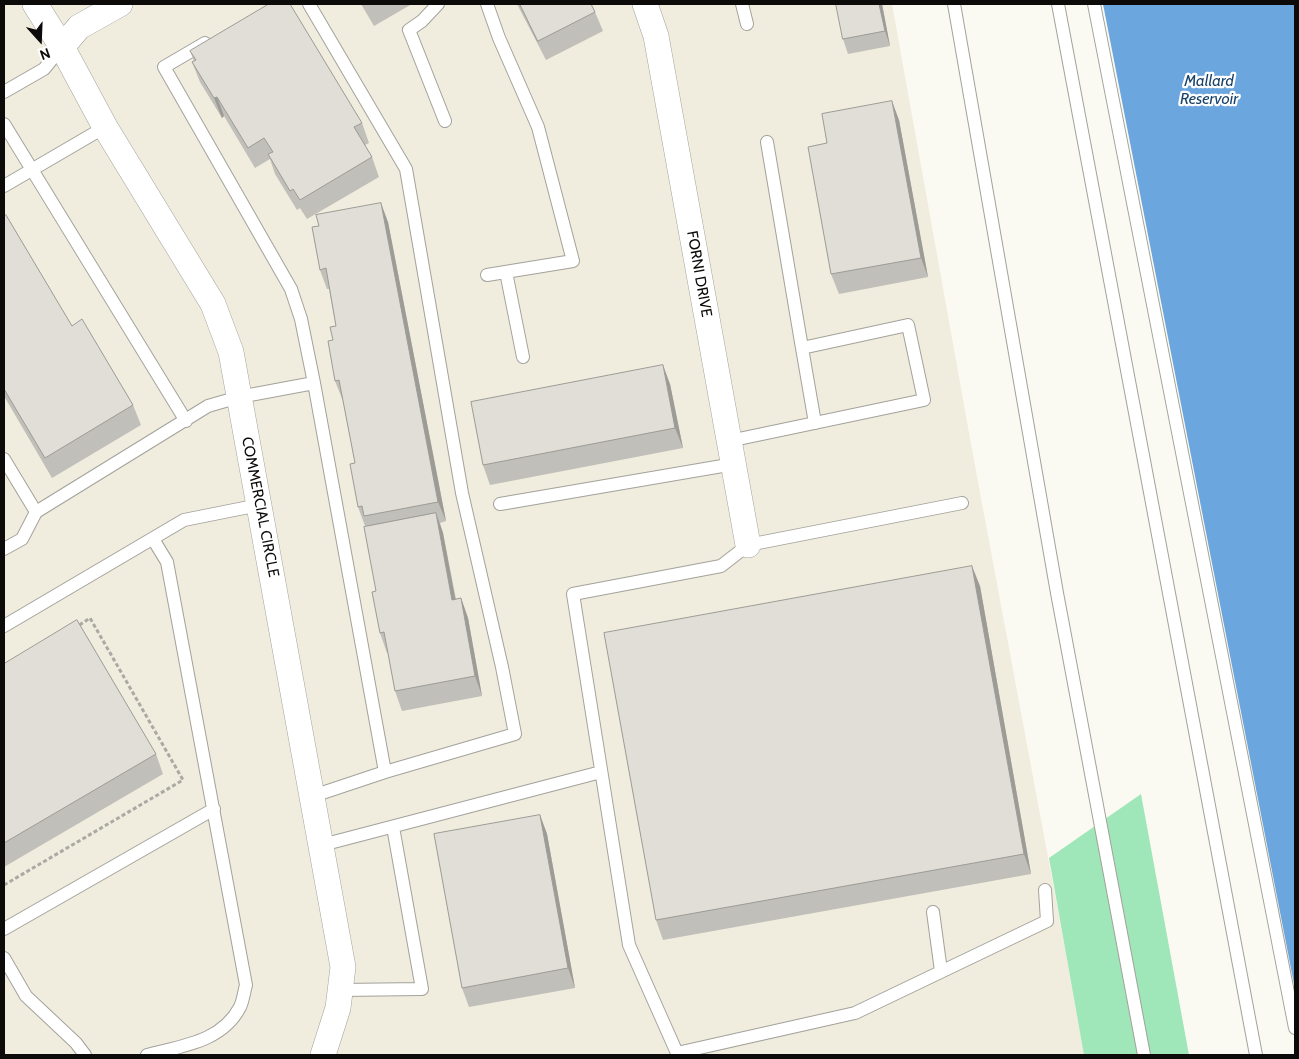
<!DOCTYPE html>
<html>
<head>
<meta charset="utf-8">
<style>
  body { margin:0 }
  #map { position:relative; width:1299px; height:1059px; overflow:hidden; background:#fbfaf2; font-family:Cabin,sans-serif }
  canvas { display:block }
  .frame { position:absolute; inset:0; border:5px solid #0c0b09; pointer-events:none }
  .north { position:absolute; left:15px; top:15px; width:50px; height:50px; -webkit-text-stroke:4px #fff; paint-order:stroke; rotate:160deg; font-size:14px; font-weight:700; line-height:20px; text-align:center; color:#0c0b09 }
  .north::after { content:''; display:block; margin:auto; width:18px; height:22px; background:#0c0b09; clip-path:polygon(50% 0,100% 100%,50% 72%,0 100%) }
</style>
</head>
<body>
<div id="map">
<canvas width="1299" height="1059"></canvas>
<div class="frame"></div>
<div class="north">N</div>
</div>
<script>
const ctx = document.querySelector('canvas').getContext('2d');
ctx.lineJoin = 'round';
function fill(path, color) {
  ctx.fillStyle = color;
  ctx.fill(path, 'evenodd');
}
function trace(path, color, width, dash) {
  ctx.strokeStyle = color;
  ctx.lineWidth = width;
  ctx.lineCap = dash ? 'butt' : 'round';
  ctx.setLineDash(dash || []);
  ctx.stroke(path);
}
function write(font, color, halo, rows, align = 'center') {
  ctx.font = font + ' Cabin,sans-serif';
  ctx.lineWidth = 4.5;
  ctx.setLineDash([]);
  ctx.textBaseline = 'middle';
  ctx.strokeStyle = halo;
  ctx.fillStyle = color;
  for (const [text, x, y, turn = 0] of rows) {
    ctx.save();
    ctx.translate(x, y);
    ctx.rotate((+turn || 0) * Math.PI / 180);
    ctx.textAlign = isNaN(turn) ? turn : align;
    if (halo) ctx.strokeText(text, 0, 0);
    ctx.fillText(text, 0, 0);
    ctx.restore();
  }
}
const built = new Path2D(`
  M4 4H892L973 455 1064 943 1084 1055H4Z`);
const green = new Path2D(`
  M1141 794 1189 1055H1084L1049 858Z`);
const water = new Path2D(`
  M1103 4H1295V989Z`);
const path = new Path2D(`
  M4 885 183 780 90 618 78 626`);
const service = new Path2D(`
  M309 4 406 169 462 493 502 667 515 734 385 772 313 796
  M438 4 422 21 409 30 445 121
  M742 4 747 24
  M954 4 1057 593 1144 1055
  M1058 4 1256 1055
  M1094 4 1295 1028
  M4 92 44 69 62 47
  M4 124 186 421
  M767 142 802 348
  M4 186 105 127
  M506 272 523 357
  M487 275 573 261 538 127 499 38 487 4
  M314 383 385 772
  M729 441 924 400 908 325 802 348 815 423
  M4 459 36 512
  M962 503 748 545 721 566 573 594 629 945 677 1053 855 1013 1047 921 1045 890
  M500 504 734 464
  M4 549 22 539 36 512 208 406 239 397 314 383 301 319 291 289 164 67 205 43
  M4 626 184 520 259 505
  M322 845 601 772
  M933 912 941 971
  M4 929 214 809
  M4 958 26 996 76 1043 85 1055
  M340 990 422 989 393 827
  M147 1055C181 1046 222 1042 240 1007 243 1001 244 992 246 985L167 562 153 539`);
const minor = new Path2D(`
  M35 4 62 47 105 127 213 304 231 352 343 967 338 1008 323 1055
  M645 4 656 36 748 545
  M62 47 79 27 120 4`);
const wall = new Path2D(`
  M361 4H412L374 26Z
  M517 4H591L595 12 603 31 546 60Z
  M882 4 890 46 848 54 843 39Z
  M190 51 362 123 369 143 365 145 372 157 379 177 307 219 300 208 297 210 275 174 270 159 255 168 224 116 222 118 200 82 192 62 194 61Z
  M899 120 928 277 839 294 831 274 827 143Z
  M4 216 72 326 133 405 141 425 52 478 4 396Z
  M388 222 446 521 440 523 443 533 456 599 461 598 468 618 482 696 402 711 395 691 388 652 387 653 380 633 376 591 368 526H365L358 507 355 463 343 401 335 381 333 340 336 326 329 289H327L320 270Z
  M670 384 683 448 490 485 483 465Z
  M980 586 1031 874 663 940 656 920Z
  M4 664 156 754 163 774 4 867Z
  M540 815 547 834 575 988 469 1007 462 988Z`);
const shadedWall = new Path2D(`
  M879 4H882L890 46 885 31Z
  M217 97 224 116 222 118 214 98Z
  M892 101 899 120 928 277 921 258Z
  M381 203 388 222 446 521 438 502Z
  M663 365 670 384 683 448 675 428Z
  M436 513 443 533 459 619 452 600Z
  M972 566 980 586 1031 874 1024 854Z
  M461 598 468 618 482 696 475 676Z
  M540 815 547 834 575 988 568 968Z`);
const building = new Path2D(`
  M269 4H290L362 123 354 127 372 157 300 200 293 189 290 191 268 154 273 152 264 138 248 148 217 97 214 98 192 62 196 60 190 51Z
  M520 4H591L595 12 538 41Z
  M836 4H879L885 31 843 39Z
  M892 101 921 258 831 274 808 147 827 143 822 114Z
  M381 203 438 502 364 516 362 506 358 507 350 464 355 463 339 380 335 381 328 341 333 340 330 327 336 326 326 268 320 270 312 227 319 226 316 215Z
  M6 215 72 326 82 319 133 405 45 458 4 389V216Z
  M663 365 675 428 483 465 471 402Z
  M436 513 452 600 461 598 475 676 395 691 384 632 380 633 372 592 376 591 364 527Z
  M972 566 1024 854 656 920 604 633Z
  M77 620 156 754 4 843V664Z
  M540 815 568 968 462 988 434 834Z`);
const streetNames = [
  ["FORNI DRIVE",699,274,80],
  ["COMMERCIAL CIRCLE",260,507,79]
];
const waterNames = [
  ["Mallard",1209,81],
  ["Reservoir",1209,99]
];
fill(built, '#f0ecde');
fill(green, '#9fe6b8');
fill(water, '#6ca6df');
trace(service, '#a3a29b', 14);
trace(minor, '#a3a29b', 26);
trace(path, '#aaa9a3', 3, [4, 2.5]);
trace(service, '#fff', 12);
trace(minor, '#fff', 25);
fill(wall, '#c1bfb9');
fill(shadedWall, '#9d9b96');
fill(building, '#e0ded7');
trace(building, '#9d9b96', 1);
write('15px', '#0c0b09', '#fff', streetNames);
write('italic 16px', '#19436a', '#fff', waterNames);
</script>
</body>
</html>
